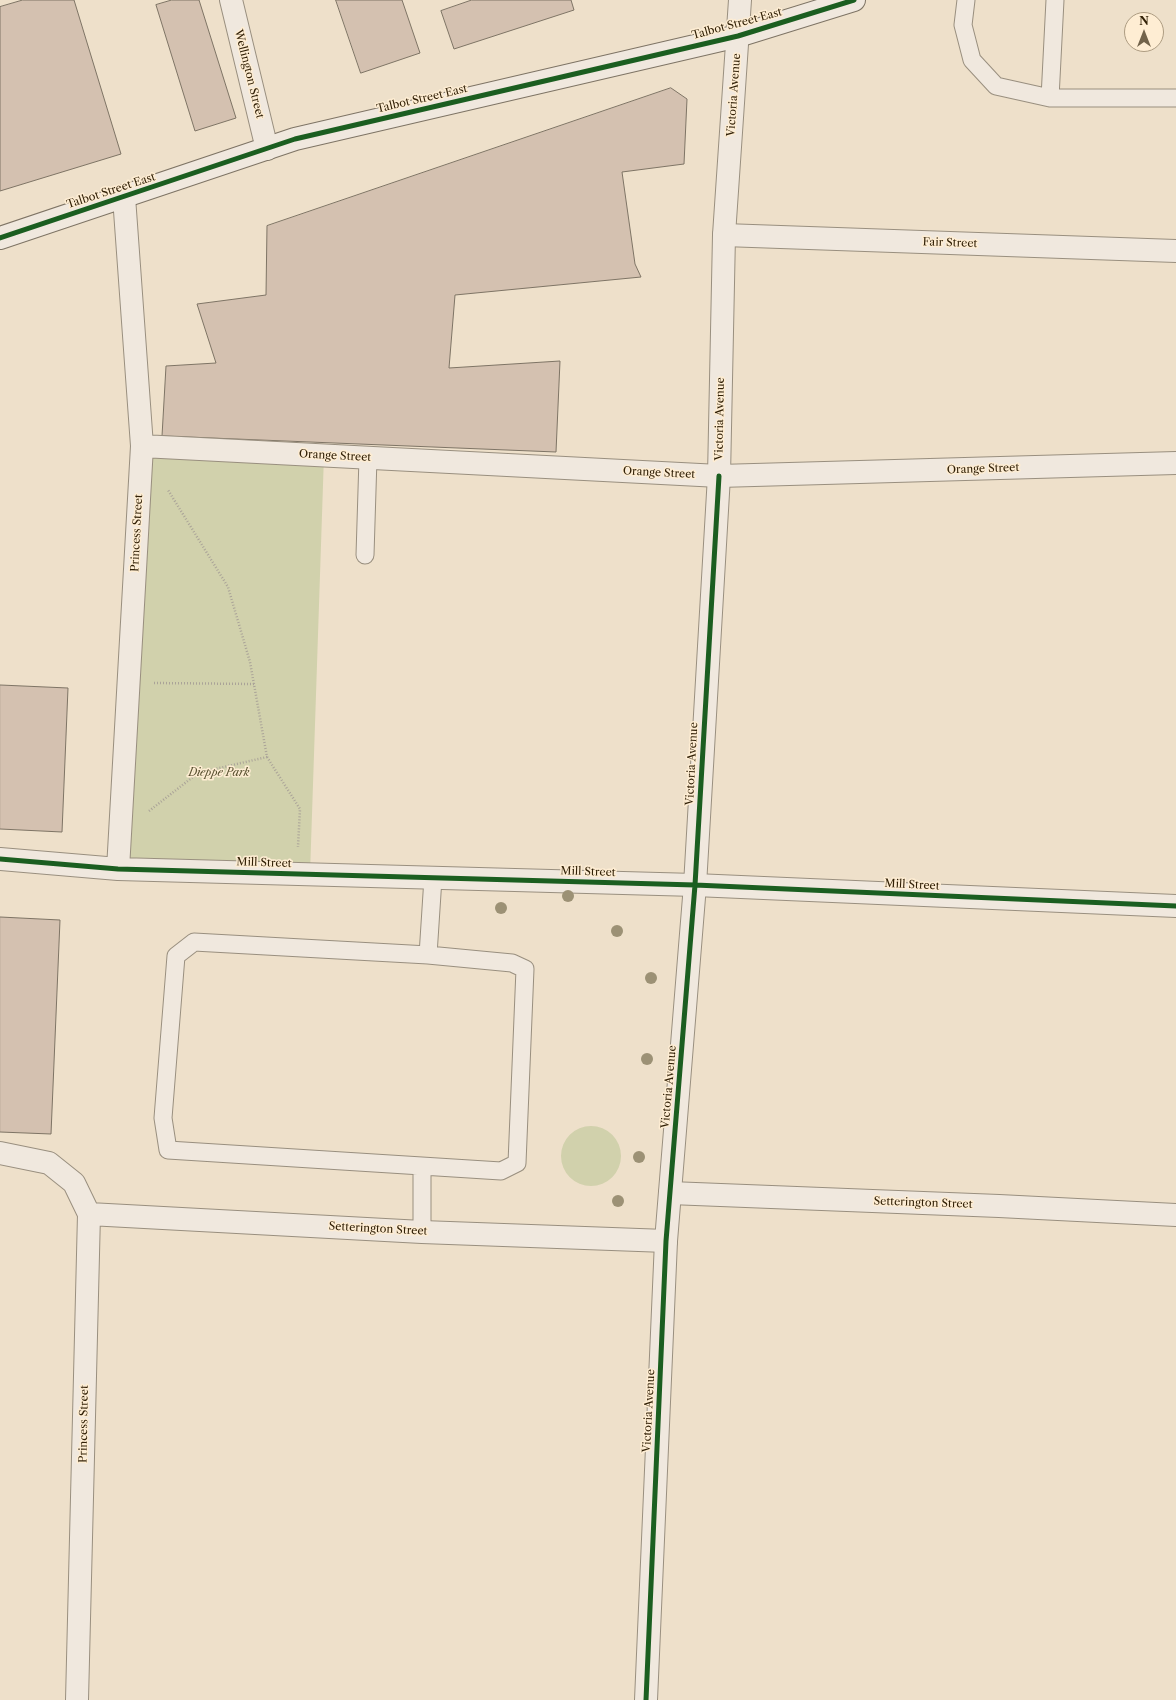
<!DOCTYPE html>
<html>
<head>
<meta charset="utf-8">
<style>
  body { margin:0 }
  #map { position:relative; width:1176px; height:1700px; overflow:hidden; background:#eee0ca; font-family:"Libre Caslon Text",serif }
  canvas { display:block }
  .north { position:absolute; left:1124px; top:12px; width:40px; height:40px; box-sizing:border-box; background:#feedd3; border:1px solid #ac9b81; border-radius:50%; rotate:0deg; font-size:11px; font-weight:700; line-height:16px; text-align:center; color:#301f05 }
  .north::after { content:''; display:block; margin:auto; width:14px; height:18px; background:#72634a; clip-path:polygon(50% 0,100% 100%,50% 72%,0 100%) }
</style>
</head>
<body>
<div id="map">
<canvas width="1176" height="1700"></canvas>
<div class="north">N</div>
</div>
<script>
const ctx = document.querySelector('canvas').getContext('2d');
ctx.lineJoin = 'round';
function fill(path, color) {
  ctx.fillStyle = color;
  ctx.fill(path, 'evenodd');
}
function trace(path, color, width, dash) {
  ctx.strokeStyle = color;
  ctx.lineWidth = width;
  ctx.lineCap = dash ? 'butt' : 'round';
  ctx.setLineDash(dash || []);
  ctx.stroke(path);
}
function write(font, color, halo, rows, align = 'center') {
  ctx.font = font + ' "Libre Caslon Text",serif';
  ctx.lineWidth = 3;
  ctx.setLineDash([]);
  ctx.textBaseline = 'middle';
  ctx.strokeStyle = halo;
  ctx.fillStyle = color;
  for (const [text, x, y, turn = 0] of rows) {
    ctx.save();
    ctx.translate(x, y);
    ctx.rotate((+turn || 0) * Math.PI / 180);
    ctx.textAlign = isNaN(turn) ? turn : align;
    if (halo) ctx.strokeText(text, 0, 0);
    ctx.fillText(text, 0, 0);
    ctx.restore();
  }
}
const green = new Path2D(`
  M142 446 324 455 310 874 118 869Z
  M561 1156a30 30 0 1 1 60 0a30 30 0 1 1-60 0Z`);
const building = new Path2D(`
  M23 0H74L121 154 0 191V7Z
  M172 0H199L236 118 195 131 156 5Z
  M336 0H402L420 53 361 73Z
  M472 0H571L574 10 454 49 441 11Z
  M671 88 687 99 684 164 622 172 635 264 641 277 455 295 449 368 560 361 556 452 162 436 166 366 216 363 197 304 266 295 267 226Z
  M0 685 68 688 62 832 0 829Z
  M0 917 60 920 51 1134 0 1132Z`);
const path = new Path2D(`
  M154 683 254 684
  M267 757 300 809 298 847
  M149 811 198 773 267 757 250 662 228 587 168 490`);
const service = new Path2D(`
  M966 0 963 25 972 60 996 86 1050 98H1176
  M1050 98 1055 0
  M365 555 368 458
  M428 955 512 963 525 969 517 1163 501 1171 168 1150 163 1118 176 956 194 942 428 955 433 878
  M422 1232V1166`);
const minor = new Path2D(`
  M231 0 267 149
  M724 235 1176 251
  M142 446 719 476 1176 463
  M0 859 118 869 695 885 1176 906
  M118 869 142 446 124 197
  M0 1153 49 1163 74 1183 89 1214 77 1700
  M670 1193 999 1206 1176 1215
  M89 1214 422 1232 666 1241`);
const tertiary = new Path2D(`
  M646 1700 666 1241 695 885 719 476 724 235 740 0`);
const secondary = new Path2D(`
  M0 238 295 139 738 36 854 0`);
const cycleway = new Path2D(`
  M0 238 295 139 738 36 854 0
  M0 859 118 869 695 885 1176 906
  M646 1700 666 1241 695 885 719 476`);
const trees = [
  [568,896],
  [501,908],
  [617,931],
  [651,978],
  [647,1059],
  [639,1157],
  [618,1201]
];
const streetNames = [
  ["Talbot Street East",737,24,-15],
  ["Wellington Street",249,74,76],
  ["Victoria Avenue",734,95,-86],
  ["Talbot Street East",422,99,-13],
  ["Talbot Street East",111,191,-18],
  ["Fair Street",950,243,2],
  ["Victoria Avenue",720,419,-89],
  ["Orange Street",335,456,3],
  ["Orange Street",983,469,-2],
  ["Orange Street",659,473,3],
  ["Princess Street",137,533,-87],
  ["Victoria Avenue",692,764,-87],
  ["Mill Street",264,863,2],
  ["Mill Street",588,872,2],
  ["Mill Street",912,885,3],
  ["Victoria Avenue",669,1087,-85],
  ["Setterington Street",923,1203,2],
  ["Setterington Street",378,1229,3],
  ["Victoria Avenue",649,1411,-87],
  ["Princess Street",84,1424,-89]
];
const parkNames = [
  ["Dieppe Park",219,773]
];
fill(green, '#d1d1ac');
fill(building, '#d4c1b0');
trace(building, '#7e7465', 1);
trace(service, '#998f7f', 19);
trace(minor, '#998f7f', 24);
trace(tertiary, '#998f7f', 24);
trace(secondary, '#7e7465', 24);
trace(path, '#aaa398', 2.5, [1, 2]);
trace(service, '#f0e8de', 17);
trace(minor, '#f0e8de', 22);
trace(tertiary, '#f0e8de', 22);
trace(secondary, '#f0e8de', 22);
trace(cycleway, '#1b5e20', 5);
ctx.fillStyle = '#9c9175';
for (const [x, y] of trees) {
  ctx.beginPath();
  ctx.arc(x, y, 6, 0, 2 * Math.PI);
  ctx.fill();
}
write('11px', '#301f05', '#feedd3', streetNames);
write('italic 11px', '#595130', '#feedd3', parkNames);
</script>
</body>
</html>
